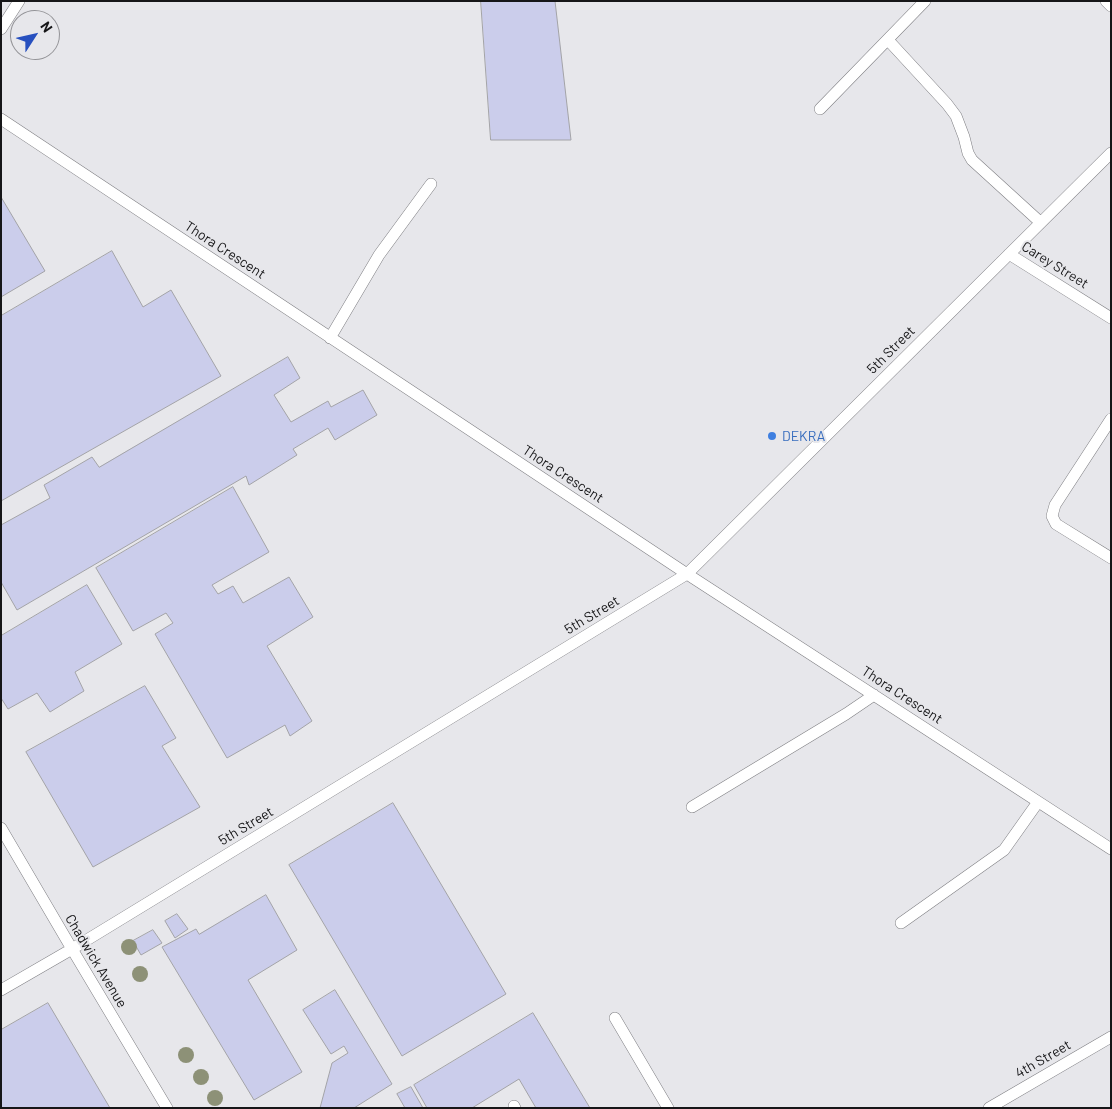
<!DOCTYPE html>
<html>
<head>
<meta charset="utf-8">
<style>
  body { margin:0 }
  #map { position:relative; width:1112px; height:1109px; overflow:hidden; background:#e7e7eb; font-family:Barlow,sans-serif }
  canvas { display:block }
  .frame { position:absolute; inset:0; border:2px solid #161618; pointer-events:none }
  .north { position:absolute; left:10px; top:10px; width:50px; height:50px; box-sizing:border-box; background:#e7e7eb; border:1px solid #939397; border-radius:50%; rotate:55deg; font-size:14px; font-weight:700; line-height:20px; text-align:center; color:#161618 }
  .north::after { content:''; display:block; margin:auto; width:18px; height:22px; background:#2750bf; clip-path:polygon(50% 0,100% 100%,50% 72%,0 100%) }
</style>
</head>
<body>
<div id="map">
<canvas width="1112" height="1109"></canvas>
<div class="frame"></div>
<div class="north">N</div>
</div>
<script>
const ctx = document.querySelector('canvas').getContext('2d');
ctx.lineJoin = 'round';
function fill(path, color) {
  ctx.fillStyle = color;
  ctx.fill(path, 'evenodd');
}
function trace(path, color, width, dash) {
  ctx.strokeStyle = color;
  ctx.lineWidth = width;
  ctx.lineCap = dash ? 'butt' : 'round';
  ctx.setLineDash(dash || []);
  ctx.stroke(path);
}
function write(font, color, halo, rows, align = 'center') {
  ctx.font = font + ' Barlow,sans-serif';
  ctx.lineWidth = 4;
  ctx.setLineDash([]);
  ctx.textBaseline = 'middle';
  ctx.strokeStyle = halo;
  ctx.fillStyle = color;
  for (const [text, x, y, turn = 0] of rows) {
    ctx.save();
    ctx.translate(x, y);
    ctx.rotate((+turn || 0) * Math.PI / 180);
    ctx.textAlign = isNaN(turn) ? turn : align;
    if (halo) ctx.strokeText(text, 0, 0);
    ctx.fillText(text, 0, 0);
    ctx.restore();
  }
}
const building = new Path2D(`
  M481 1H555L571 140H491Z
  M1 197 45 271 1 297Z
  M112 251 143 307 171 290 221 376 1 501V316Z
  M288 357 300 378 274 395 291 422 328 401 331 407 363 390 377 415 335 440 328 428 293 449 297 455 249 485 246 476 17 610 1 582V525L50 498 44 485 92 457 99 467Z
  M233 487 269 552 212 585 218 594 233 586 243 603 289 577 313 617 267 646 312 721 290 736 285 725 227 758 155 634 173 623 166 613 133 631 96 568Z
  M87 585 122 644 75 672 84 691 50 712 37 693 8 709 1 698V636Z
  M145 686 176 738 162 746 200 807 93 867 26 752Z
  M393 803 506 994 402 1056 289 865Z
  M266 895 297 950 248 980 302 1072 254 1100 162 947 196 929 199 934Z
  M177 914 188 929 175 938 165 921Z
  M153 930 162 943 141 955 133 941Z
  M335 990 392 1084 354 1108H320L332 1063 348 1053 344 1046 331 1054 303 1010Z
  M48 1003 110 1108H1V1030Z
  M533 1013 590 1108H536L519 1079 472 1108H427L414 1085Z
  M411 1087 423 1108H405L397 1094Z`);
const service = new Path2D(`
  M1106 1 1111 6
  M1 29 19 1
  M888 40 947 104 956 116 964 137 968 153 972 160 1040 222
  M820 109 925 1
  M1 119 687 574 1111 849
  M1009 254 1111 318
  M330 338 379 255 431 184
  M1111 419 1055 505 1052 516 1056 524 1111 558
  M692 807 846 714 874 695
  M1 828 72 949 167 1108
  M901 923 1004 850 1038 802
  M1 990 72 949 687 574 1111 153
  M615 1018 668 1108
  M514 1106 515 1108
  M989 1108 1111 1037`);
const trees = [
  [129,947],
  [140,974],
  [186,1055],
  [201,1077],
  [215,1098]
];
const markers = [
  [772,436,5,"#3f7fe0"]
];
const streetNames = [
  ["Thora Crescent",225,250,33],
  ["Carey Street",1055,265,32],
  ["5th Street",891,350,-45],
  ["Thora Crescent",563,474,33],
  ["5th Street",592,615,-31],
  ["Thora Crescent",902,695,33],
  ["5th Street",246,826,-31],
  ["Chadwick Avenue",96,961,59],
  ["4th Street",1043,1059,-30]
];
const shopNames = [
  ["DEKRA",782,436]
];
fill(building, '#cbcdeb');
trace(building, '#a3a3a7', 1);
trace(service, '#7e7e82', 12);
trace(service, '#fff', 11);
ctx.fillStyle = '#8d9177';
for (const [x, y] of trees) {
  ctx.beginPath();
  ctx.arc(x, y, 8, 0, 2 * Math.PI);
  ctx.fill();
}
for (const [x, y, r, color] of markers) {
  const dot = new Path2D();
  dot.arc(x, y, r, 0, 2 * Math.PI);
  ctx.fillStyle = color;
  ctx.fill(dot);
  trace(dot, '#e7e7eb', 2);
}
write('14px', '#161618', '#e7e7eb', streetNames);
write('14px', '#366cbe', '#e7e7eb', shopNames, 'left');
</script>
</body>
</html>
